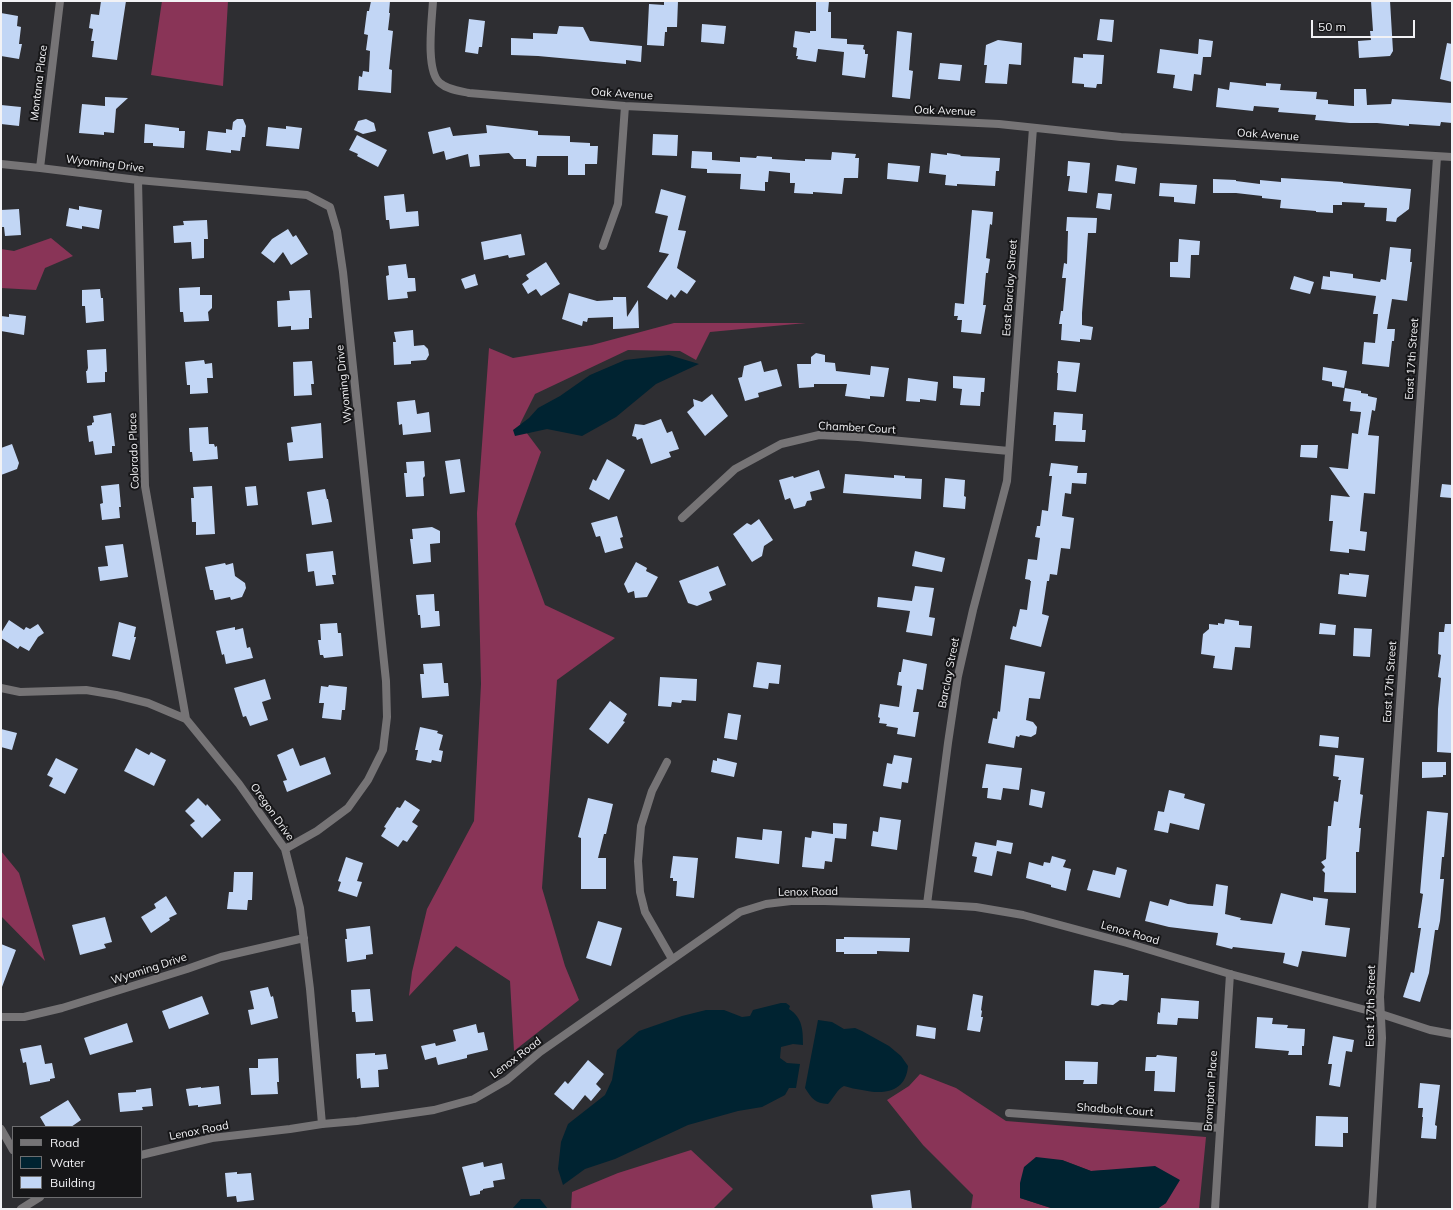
<!DOCTYPE html>
<html>
<head>
<meta charset="utf-8">
<style>
  body { margin:0 }
  #map { position:relative; width:1453px; height:1210px; overflow:hidden; background:#2e2e32; font-family:Mulish,sans-serif }
  canvas { display:block }
  .frame { position:absolute; inset:0; border:2px solid #f2f2f5; pointer-events:none }
  .legend { position:absolute; left:12px; top:1126px; width:130px; height:72px; box-sizing:border-box; background:#161618; border:1px solid #6e6e70; margin:0; padding:5px 7px; list-style:none; font-size:12px; color:#f2f2f5 }
  .legend li { display:flex; align-items:center; gap:8px; height:20px }
  .legend b { width:20px; border:1px solid #6e6e70 }
  .scale { position:absolute; left:1311px; top:20px; width:104px; height:18px; box-sizing:border-box; border:2px solid #f2f2f5; border-top:0; padding-left:5px; font-size:12px; line-height:14px; white-space:nowrap; color:#f2f2f5; -webkit-text-stroke:3px #161618; paint-order:stroke }
</style>
</head>
<body>
<div id="map">
<canvas width="1453" height="1210"></canvas>
<div class="frame"></div>
<ul class="legend">
<li><b style="height:5px;background:#767476"></b>Road</li>
<li><b style="height:11px;background:#002331"></b>Water</li>
<li><b style="height:11px;background:#c2d6f5"></b>Building</li>
</ul>
<div class="scale">50 m</div>
</div>
<script>
const ctx = document.querySelector('canvas').getContext('2d');
ctx.lineJoin = 'round';
function fill(path, color) {
  ctx.fillStyle = color;
  ctx.fill(path, 'evenodd');
}
function trace(path, color, width, dash) {
  ctx.strokeStyle = color;
  ctx.lineWidth = width;
  ctx.lineCap = dash ? 'butt' : 'round';
  ctx.setLineDash(dash || []);
  ctx.stroke(path);
}
function write(font, color, halo, rows, align = 'center') {
  ctx.font = font + ' Mulish,sans-serif';
  ctx.lineWidth = 4;
  ctx.setLineDash([]);
  ctx.textBaseline = 'middle';
  ctx.strokeStyle = halo;
  ctx.fillStyle = color;
  for (const [text, x, y, turn = 0] of rows) {
    ctx.save();
    ctx.translate(x, y);
    ctx.rotate((+turn || 0) * Math.PI / 180);
    ctx.textAlign = isNaN(turn) ? turn : align;
    if (halo) ctx.strokeText(text, 0, 0);
    ctx.fillText(text, 0, 0);
    ctx.restore();
  }
}
const forest = new Path2D(`
  M162 1H228L223 86 151 75Z
  M51 238 73 256 45 268 36 290 1 288V249L14 251Z
  M674 323H806L710 332 696 360 680 351 628 350 535 394 520 424 541 452 515 524 545 605 615 638 557 680 542 888 565 966 579 1000 514 1051 510 981 456 946 409 996 412 972 427 909 474 821 481 684 477 513 489 348 513 358 592 345Z
  M1 851 19 873 45 961 1 916Z
  M920 1074 956 1088 1006 1121 1206 1137 1199 1209H1157L1166 1203 1115 1170 1091 1171 1062 1160 1020 1198 1054 1209H971L973 1195 923 1145 887 1100 909 1086Z
  M691 1150 733 1189 713 1209H571L572 1192 618 1173Z`);
const water = new Path2D(`
  M669 355 699 364 656 384 616 417 582 436 547 429 515 436 513 430 529 418 538 408 560 396 590 375 625 360Z
  M781 1003H786L790 1006 789 1009C803 1018 803 1031 803 1045L793 1044 781 1047 780 1058 787 1063 800 1064 796 1088H789L785 1095 762 1107 738 1111 688 1125 615 1159 585 1169 563 1185 558 1169 561 1142 568 1124 605 1095 612 1080 617 1050 639 1031 682 1016 706 1010H724L742 1017 750 1016 753 1010Z
  M818 1020 832 1022 844 1029 855 1028 862 1031 889 1046 901 1056 908 1066C906 1092 884 1095 862 1090 856 1089 850 1088 844 1086 837 1089 834 1098 828 1104 815 1103 812 1099 805 1088Z
  M1036 1157 1062 1160 1091 1171 1155 1166 1180 1180 1166 1203 1157 1209H1054L1020 1198V1183L1024 1167Z
  M521 1199H540L548 1209H512Z`);
const building = new Path2D(`
  M101 1H126L117 60 92 57 94 41H91L93 29 89 28 91 14 99 15Z
  M371 1H390L389 13H390L388 30 393 31 389 69 392 70 391 93 358 90 359 76 362 77 363 71 369 72 370 51 366 50 368 35 364 34 367 11H369Z
  M664 1H678L677 27H667V32H665L664 46 647 45 649 4 664 5Z
  M816 1H829L828 12H831V38L847 39V44L864 45 863 49 865 50V54H868L865 78 842 75 844 52 818 49 816 62 797 59 798 56H796L797 48 793 47 795 31 810 33V31H816Z
  M1371 1H1390L1393 51 1390 56 1359 58 1358 41 1371 40 1370 31H1373Z
  M1 13 18 16 17 26 21 27 19 44H22L19 59 1 56Z
  M469 19 485 21 482 47H479L478 54 465 52Z
  M1100 19 1114 20 1112 42 1097 40Z
  M702 24 726 26 724 44 701 42Z
  M559 26 583 27 590 41 642 46 641 62 626 60V64L538 56 511 55V38L533 39V33L557 34Z
  M897 31 912 33 909 70 913 71 910 99 892 97Z
  M1199 39 1213 41 1211 57H1203L1201 75 1194 74 1192 91 1173 88 1175 75 1157 73 1160 49 1198 54Z
  M998 40 1022 43 1021 65 1009 64 1007 84 985 83 987 65H984L986 45Z
  M1447 43 1452 44V82L1440 79Z
  M1083 54 1104 55 1102 84H1097L1096 88 1084 87V84L1072 83 1074 57 1083 58Z
  M940 63 962 65 960 81 938 79Z
  M1230 82 1266 86V83L1281 84 1280 90 1317 92 1316 99 1328 100V104L1354 106V89H1366L1367 105 1391 104 1392 99 1452 103V123L1441 122 1440 126 1409 124V126L1377 123H1350L1315 120 1316 115 1278 112 1279 108 1254 106 1253 111 1216 107 1218 88 1229 90Z
  M105 97 128 98 116 109 114 133 104 132V135L79 133 82 104 105 106Z
  M1 105 21 107 19 126 1 124Z
  M237 119H243L246 126 245 137H242L240 151 231 150V153L206 150 208 131 226 133V129L232 130 233 122Z
  M366 119 374 123 376 131 363 134 354 130 358 121Z
  M145 124 179 128V131H185L184 148 153 146V143H144Z
  M486 125 538 131V135L570 136V142L590 143V146H598L597 164H585V175H568V156H537L536 167 526 166V159H514L509 153 479 155 480 166 470 167 468 154 446 160 444 151 433 154 428 132 450 127 453 136 487 133Z
  M286 126 302 128 299 149 266 146 268 127 286 129Z
  M653 134 678 135 677 156 652 155Z
  M357 135 387 150 378 167 357 156 358 154 349 150Z
  M692 151 712 152V160L740 162V157L756 158 757 156 772 157V159L805 161V159L831 160 832 152 856 154 855 158H859L858 178H844L842 194 813 192V194L794 193 795 183H790V173L769 171 768 182H765V191L740 189 741 174 707 173V169L691 168Z
  M931 153 947 155V153L961 155 960 156 1000 158 999 171H996L995 186 957 184V186L945 185 946 175 929 173Z
  M1068 161 1090 163 1087 193 1068 191 1070 176H1067Z
  M888 163 920 166 918 182 887 179Z
  M1117 165 1137 168 1135 184 1115 181Z
  M1281 178 1343 182V183L1411 189 1409 209 1397 218 1396 222 1386 221 1387 208 1364 207 1365 203 1342 202V205H1333V213L1316 212V211L1280 208 1281 200 1262 198V196L1236 193H1213V179L1236 180V181L1260 184V180L1281 182Z
  M1160 183 1197 185 1195 204 1174 202V197L1159 196Z
  M661 189 686 196 678 230 686 231 677 268 696 281 687 294 681 290 675 298 671 294 667 300 647 287 669 254 659 252 668 216 655 213Z
  M1098 193 1112 194 1110 210 1096 208Z
  M404 194 406 212 418 211 419 226 390 229 389 220H386L384 196Z
  M79 206 102 210 99 229 82 226V229L66 226 69 208 79 210Z
  M19 209 21 235 5 236 4 227H1V210Z
  M972 210 993 212 992 225 990 224 986 258 990 259 988 273H986L983 305H986L981 334 961 332 962 320H957L958 316H954L955 303 964 304Z
  M1067 217 1097 218 1096 233H1088L1082 313V325L1093 327 1091 340 1080 339V342L1061 340 1062 324H1059L1061 311H1063L1066 278H1062L1064 263 1067 264 1068 231H1066Z
  M207 220 208 239H204V258L192 259 191 242 174 243 173 226 184 225 183 221Z
  M288 229 293 237 296 235 308 254 291 265 283 252 274 263 261 253 272 239Z
  M521 234 525 255 509 258 508 255 484 260 481 242Z
  M1179 239 1200 241 1199 255H1191L1190 278 1170 277V262H1178Z
  M1390 247 1411 249 1410 262H1412L1407 301 1392 299 1387 329H1395L1394 341H1392L1389 367 1362 364 1364 342 1375 343 1378 314H1373L1376 296 1321 289 1323 276 1330 277V271L1353 274V278L1380 282 1381 279 1386 280Z
  M546 262 560 284 541 296 536 289 528 294 522 284 529 279 526 275Z
  M406 264 408 278H415L416 291 407 292 408 298 388 300 386 276 389 275 388 266Z
  M475 274 478 285 465 289 461 279Z
  M1294 276 1314 282 1310 294 1290 289Z
  M200 287V295H212V308L208 312 209 321 184 322 183 312H180L179 288Z
  M100 289 101 298H103L104 321 86 323 85 306H82V290Z
  M310 290 312 318H309V329L291 330V326L278 327 277 301 290 300 289 291Z
  M569 293 597 301 613 300V297H626L627 317 638 300 639 328 613 329V317L588 318 587 322 583 321 582 326 562 319Z
  M9 314 26 316 24 335 1 331V316L9 317Z
  M413 330 414 346 424 345 428 349 429 355 426 360 411 361V364L394 365 393 342H396L394 332Z
  M106 349 107 372H105V382L87 383 86 371H87L88 368 87 350Z
  M816 353 825 355V362L835 363 836 371 870 375 871 366 889 368 884 397 870 396V399L845 396 847 384H814V387L799 388 797 364H811V357Z
  M204 360 205 364 212 363 213 378H207L208 393 190 394V385H187L185 362Z
  M312 361 314 384H311L312 395 294 396 293 362Z
  M761 361 764 372 777 369 782 386 758 393 759 397 745 401 738 378 742 377 744 366Z
  M1058 361 1080 363 1076 392 1057 390 1058 373H1057Z
  M1323 367 1347 371 1344 388 1332 386V382L1322 380Z
  M953 376 985 378 984 392H981L980 406 960 405 962 389 953 388Z
  M908 378 938 382 936 401 920 399V402L906 401Z
  M1345 388 1361 391V393L1368 394V396L1377 398 1375 411 1372 410 1368 435 1379 436 1375 494 1364 493 1360 531 1367 532 1365 551 1349 549V553L1330 551 1333 521H1329L1331 495 1350 497 1329 467 1348 469 1352 433 1358 434 1361 412 1350 411 1351 402 1343 401Z
  M712 394 728 416 705 436 687 412 694 406 693 399 702 402Z
  M415 400 417 414 429 412 431 432 403 435 402 424 399 425 397 402Z
  M1054 412 1083 414 1082 430H1086L1085 442 1055 441 1056 425H1053Z
  M111 413 115 446H112V453L95 455 93 441 89 442 87 426 92 425V423L94 422 93 416Z
  M661 419 667 433 672 431 679 449 669 452 671 457 651 464 642 438 637 440 636 437 632 436 635 424 644 425Z
  M321 423 323 458 289 461 287 443 293 442 291 427Z
  M208 427 209 444H214L215 447 217 446 218 459 193 461 192 452H190L189 428Z
  M12 444 19 463 17 469 1 475V448Z
  M1301 445H1318L1317 458 1300 457Z
  M460 459 465 492 450 494 445 461Z
  M607 459 625 470 609 500 589 489 593 479 596 481Z
  M424 461 425 476 423 478 424 496 406 497 404 473H407L406 462Z
  M1051 463 1078 466 1077 473H1087L1086 484 1072 483 1071 494 1065 493 1062 516 1074 518 1070 549 1061 548 1057 575 1050 574 1049 581H1047L1042 614 1049 616 1041 647 1010 639 1013 626 1016 627 1020 609 1027 610 1031 581H1030V580L1025 579 1028 559 1037 560 1040 538 1035 537 1037 526H1040L1042 510 1048 511 1052 476H1049Z
  M819 470 825 488 810 492 812 500 807 501 805 506 794 509 790 498 785 500 779 480 793 476 794 478Z
  M845 474 894 478V475L905 476V478L922 479 921 499 843 493Z
  M945 478 965 480 964 496 966 497 965 509 943 507Z
  M119 484 121 507H119L120 518 102 520 100 504 103 503 101 486Z
  M1442 484 1452 485V498L1440 497Z
  M212 486 215 534 196 535V522H192L191 498H194L193 487Z
  M256 486 258 505 247 506 245 487Z
  M325 489 327 499H328L332 522 312 525 307 492Z
  M617 516 623 537 620 538 623 548 605 553 600 536 596 537 591 523Z
  M759 519 773 540 764 546 762 556 752 562 733 534 747 523 751 525Z
  M432 527 440 531V543L430 544 431 562 413 564 410 539H413L412 529Z
  M123 544 128 577 100 581 98 567 108 566 105 546Z
  M333 551 336 575H332L334 584 316 586 314 571 308 572 306 554Z
  M915 551 945 558 942 572 912 566Z
  M636 562 647 568 646 571 658 577 647 597 635 598 634 591 628 593 624 584Z
  M225 563 226 565 233 563 235 576 245 583 246 588 242 597 231 600 230 597 215 600 213 590H210L205 567Z
  M718 566 726 585 709 592 712 600 697 606 688 603 679 581Z
  M1349 573 1369 575 1366 597 1338 594 1340 574 1349 575Z
  M915 586 934 588 929 617 935 618 932 636 906 632 910 611 877 607 878 597 912 601Z
  M434 594 435 611H439L440 626 421 628 420 615H418L416 595Z
  M1225 619 1239 621V625L1252 626 1250 648 1235 647 1232 670 1213 668 1215 656 1201 654 1203 634 1209 629V624L1218 625V623L1224 624Z
  M9 620 24 630 26 627 30 629 38 624 44 633 38 637 29 651 20 646 18 649 1 638V633Z
  M119 622 136 627 134 637H136L130 660 112 656Z
  M337 623 338 633H341L343 656 324 658 323 655H320L318 640H321L320 624Z
  M1320 623 1336 625 1335 635 1319 634Z
  M1445 624H1452V753L1437 752 1438 709 1441 678 1438 677 1441 655 1438 654 1439 632H1444Z
  M235 627V630L243 628 247 648 250 647 253 658 226 664 224 654 222 655 216 631Z
  M1354 628 1372 629 1370 657 1353 656Z
  M903 659 927 664 923 690 917 689 913 712H919L915 737 897 734 898 728 886 726 887 724 879 723 880 718 878 717 880 704 899 707 902 686 897 685 899 672H901Z
  M757 662 781 665 779 684 769 683 768 689 753 687Z
  M442 663 444 683H448L449 696 422 698 420 674H424L423 664Z
  M1005 665 1045 672 1040 699 1029 698 1026 720 1033 722 1037 727 1036 734 1031 737 1020 735 1019 737 1016 736 1014 748 988 743 993 718 997 719 998 711 1000 712Z
  M660 677 697 679 696 701 682 700 681 703 672 702 671 707 658 706Z
  M265 679 271 699 262 702 268 720 250 726 246 716 243 717 234 688Z
  M329 685 347 687 345 710H342L341 720 322 718 324 703H319L321 686 328 687Z
  M610 701 627 714 623 721 625 722 608 744 589 729Z
  M728 713 741 715 737 740 724 738Z
  M420 727 438 731 437 733 443 735 439 750 443 751 441 762 432 760 431 763 416 760 418 750H415Z
  M1 729 17 733 12 750 1 747Z
  M1320 735 1339 737 1338 748 1319 746Z
  M136 748 149 755 151 752 166 760 154 786 124 771Z
  M293 748 300 766 325 757 331 774 287 792 283 781 287 780 277 755Z
  M894 755 912 758 908 783 902 782 901 789 883 786 887 763 892 764Z
  M1335 755 1364 758 1360 794 1363 795 1359 828H1361L1359 852H1356V893L1324 892 1325 873 1322 870 1325 867 1321 862 1326 859 1328 826H1331L1334 801 1338 802 1341 780H1338L1339 777 1333 776Z
  M56 758 78 769 65 794 49 786 53 778 47 775Z
  M717 758 737 763 734 777 711 772 713 760 717 761Z
  M1422 762H1446V775H1443V777L1422 778Z
  M986 764 1022 768 1019 790 1003 788 1001 800 987 798 988 788H982Z
  M1031 789 1045 792 1042 808 1029 805Z
  M1169 790 1185 794 1184 798 1205 804 1199 830 1170 823 1168 833 1154 830 1158 811 1164 812Z
  M198 798 206 806 207 804 221 820 202 838 190 825 195 821 185 811Z
  M588 798 613 804 606 834H604L598 858H606V889H581V838L578 837Z
  M405 800 420 810 412 822 418 826 407 842 403 840 398 847 381 836 386 828 384 827 397 807 400 808Z
  M1427 811 1448 813 1444 857H1442L1440 879H1444L1440 921 1438 930H1435L1429 973 1420 1002 1403 997 1411 972 1414 973 1421 928H1418L1423 894 1420 893Z
  M880 817 901 820 897 850 871 846 873 831 878 832Z
  M833 823 847 824 846 839 835 838 832 862 825 861 824 869 802 867 805 837 811 838 812 831 833 834Z
  M763 829 782 831 779 864 735 858 737 837 762 840Z
  M997 840 1013 843 1011 854 997 851 992 876 974 872 977 857 972 856 975 842 996 846Z
  M673 856 698 858 694 898 676 896 677 881H673V878H670Z
  M1052 856 1066 860 1063 867 1071 869 1066 891 1051 887V885L1026 878 1029 862 1043 866 1044 862 1050 863Z
  M346 857 363 863 357 881 362 882 357 897 338 891 341 882 338 881Z
  M1117 867 1127 870 1120 898 1087 890 1093 870 1115 875Z
  M234 872H253L252 900H248L247 910 227 909 229 892H233Z
  M1216 884 1228 886 1225 914 1241 918 1240 920 1272 924 1281 893 1313 901V897L1328 899 1325 925 1350 928 1346 957 1302 951 1298 967 1283 963 1285 953 1233 947 1232 949 1216 945 1218 933 1169 927 1145 921 1150 901 1168 906 1170 899 1188 904 1213 906Z
  M166 896 177 914 169 918 170 920 151 933 141 917 156 908 154 904Z
  M105 917 112 942 104 944 106 948 80 955 72 925Z
  M598 921 622 928 611 966 586 958Z
  M370 926 373 954 366 955V959L347 962 345 939H347L346 929Z
  M844 937 910 938 909 952 877 951V954H844V952H836V939H844Z
  M1 944 16 950 2 987H1Z
  M1094 970 1123 973V975H1129L1127 1001 1120 1000 1113 1005 1102 1004 1098 1006 1091 1005Z
  M268 987 271 997 273 996 278 1018 251 1025 248 1010 254 1009 250 991Z
  M370 989 373 1021 356 1022 355 1012H352L351 990Z
  M973 994 983 996 981 1010 982 1011 981 1017H983L980 1032 967 1030Z
  M202 996 209 1014 169 1029 162 1011Z
  M1161 998 1199 1001 1198 1019 1178 1018 1177 1025 1157 1024 1158 1012 1160 1013Z
  M1257 1017 1273 1018 1272 1024 1288 1025 1287 1028 1305 1029 1304 1046H1302V1055H1288L1289 1051 1255 1048Z
  M127 1023 133 1042 90 1055 84 1038Z
  M476 1024 478 1033 484 1032 488 1050 467 1055V1058L438 1065 436 1057 425 1060 421 1046 435 1043 436 1046 456 1041 453 1030Z
  M917 1025 936 1028 935 1039 916 1036Z
  M1333 1036 1354 1040 1352 1052 1346 1051 1340 1087 1329 1085 1332 1064H1328Z
  M41 1045 45 1064 52 1063 55 1078 50 1079V1081L30 1085 26 1062 23 1063 20 1049Z
  M375 1053V1055L386 1054 388 1069 378 1070 379 1087 361 1088 360 1078 357 1079 356 1054Z
  M1157 1055 1177 1057 1175 1092 1154 1091 1155 1071H1145L1146 1057H1156Z
  M278 1058 279 1082H277L278 1094 251 1095 249 1068H258V1059Z
  M588 1060 604 1074 596 1084 601 1089 591 1101 585 1095 573 1110 554 1094 565 1081 568 1084Z
  M1065 1061 1098 1062 1097 1084H1083L1084 1080H1065Z
  M1420 1083 1440 1085 1435 1125 1437 1126 1436 1139 1421 1138 1423 1117H1422L1423 1108H1418Z
  M219 1086 221 1104 198 1107V1105L189 1106 186 1089 201 1087V1088Z
  M151 1088 153 1106 142 1107 143 1110 120 1112 118 1093 136 1092V1090Z
  M68 1100 81 1120 71 1127H46L40 1117Z
  M1316 1116 1348 1117V1133H1343V1147L1315 1146Z
  M483 1162 484 1167 502 1163 505 1179 493 1181 494 1187 483 1189V1190L480 1191V1194L470 1196 462 1167Z
  M237 1172V1174L251 1173 254 1200 237 1202 236 1196 227 1197 225 1173Z
  M910 1190 912 1209H873L871 1195Z`);
const minor = new Path2D(`
  M433 1C432 19 425 71 440 83 448 90 460 91 469 93L625 106 999 124 1121 137 1452 157
  M1 164 40 168 138 180 307 195 330 207 337 231 343 272 386 681 387 717 383 750 368 780 348 808 317 831 285 849
  M40 168 60 1
  M138 180 145 486 186 719
  M603 246 618 204 625 106
  M682 518 735 469 781 444 819 435 858 437 1009 451
  M1 688 20 692 86 690 116 695 148 703 186 719 239 784 285 849 300 908 310 989 322 1124
  M667 762 652 791 641 826 638 861 640 892 645 912 672 959
  M927 904 948 743 958 676 973 610 1007 481 1033 128
  M1 1017H24L62 1008 187 969 221 957 304 938
  M1009 1113 1220 1128
  M1 1129 13 1150
  M1215 1209 1230 974
  M1372 1209 1382 1038 1380 997 1437 157`);
const tertiary = new Path2D(`
  M141 1155 212 1138 290 1129 322 1124 357 1121 434 1110 474 1099 507 1080 540 1052 740 912 766 904 791 901H824L927 904 976 907 1023 915 1127 943 1230 974 1381 1014 1430 1030 1452 1034
  M21 1209 40 1197`);
const streetNames = [
  ["Montana Place",39,83,-83],
  ["Oak Avenue",622,94,4],
  ["Oak Avenue",945,111,2],
  ["Oak Avenue",1268,135,4],
  ["Wyoming Drive",105,164,7],
  ["East Barclay Street",1010,288,-86],
  ["East 17th Street",1412,359,-86],
  ["Wyoming Drive",344,384,-96],
  ["Chamber Court",857,428,3],
  ["Colorado Place",134,451,-92],
  ["Barclay Street",949,673,-79],
  ["East 17th Street",1390,682,-86],
  ["Oregon Drive",272,812,55],
  ["Lenox Road",808,892,-1],
  ["Lenox Road",1130,933,16],
  ["Wyoming Drive",149,969,-18],
  ["East 17th Street",1371,1006,-89],
  ["Lenox Road",516,1058,-37],
  ["Brompton Place",1211,1091,-86],
  ["Shadbolt Court",1115,1110,4],
  ["Lenox Road",199,1131,-11]
];
fill(forest, '#893457');
fill(water, '#002331');
fill(building, '#c2d6f5');
trace(minor, '#767476', 8);
trace(tertiary, '#767476', 8);
write('11px', '#f2f2f5', '#161618', streetNames);
</script>
</body>
</html>
